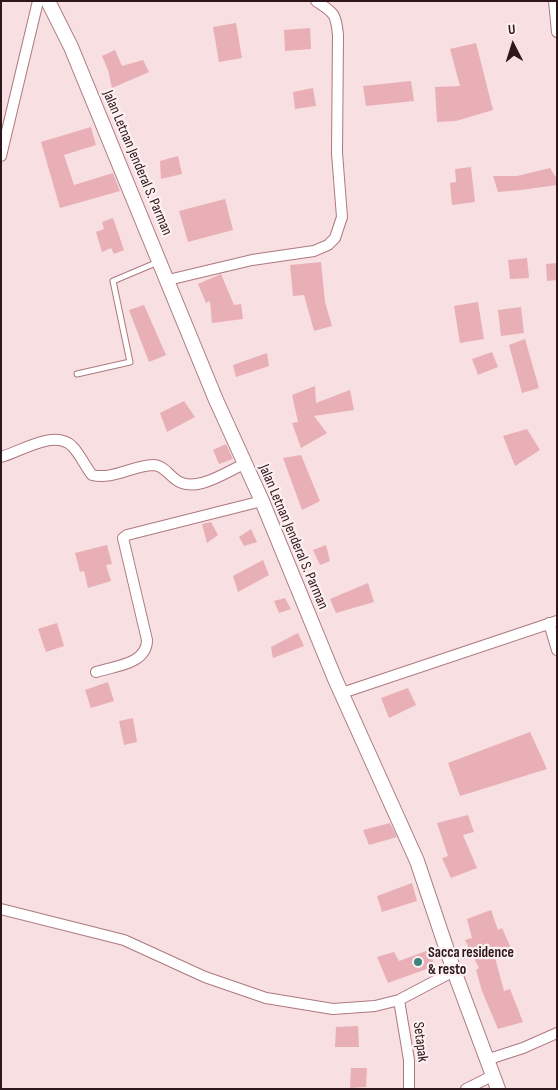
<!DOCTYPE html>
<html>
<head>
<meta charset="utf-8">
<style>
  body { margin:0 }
  #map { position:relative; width:558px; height:1090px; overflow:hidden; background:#f8dfe1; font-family:"Sofia Sans Condensed",sans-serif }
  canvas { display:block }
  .frame { position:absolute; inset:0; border:2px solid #2d171a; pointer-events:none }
  .north { position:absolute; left:488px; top:20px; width:50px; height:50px; -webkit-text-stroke:4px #fcf0f1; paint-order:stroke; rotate:355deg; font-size:14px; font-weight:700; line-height:20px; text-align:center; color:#2d171a }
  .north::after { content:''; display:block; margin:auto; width:18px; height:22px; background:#2d171a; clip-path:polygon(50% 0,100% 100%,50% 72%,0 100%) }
</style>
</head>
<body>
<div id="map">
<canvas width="558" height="1090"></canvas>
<div class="frame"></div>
<div class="north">U</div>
</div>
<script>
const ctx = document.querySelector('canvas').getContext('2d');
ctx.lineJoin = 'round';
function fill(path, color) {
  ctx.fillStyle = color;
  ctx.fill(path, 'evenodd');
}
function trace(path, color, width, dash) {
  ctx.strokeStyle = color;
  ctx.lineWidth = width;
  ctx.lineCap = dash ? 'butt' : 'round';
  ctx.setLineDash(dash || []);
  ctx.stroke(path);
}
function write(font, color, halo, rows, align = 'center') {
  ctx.font = font + ' "Sofia Sans Condensed",sans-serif';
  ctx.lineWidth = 4.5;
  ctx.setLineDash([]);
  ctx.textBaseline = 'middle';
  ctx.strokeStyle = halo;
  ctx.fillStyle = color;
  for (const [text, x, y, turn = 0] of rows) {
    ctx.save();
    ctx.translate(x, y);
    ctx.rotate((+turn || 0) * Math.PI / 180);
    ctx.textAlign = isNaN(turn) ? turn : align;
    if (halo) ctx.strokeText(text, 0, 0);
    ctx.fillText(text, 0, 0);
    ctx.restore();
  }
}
const building = new Path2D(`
  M236 23 242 58 219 62 213 27Z
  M310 28 311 49 285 51 284 30Z
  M476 43 493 110 456 121 437 122 435 87 460 86 450 49Z
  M115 50 122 66 143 60 149 72 112 88 108 70 102 56Z
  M411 81 414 101 366 106 363 86Z
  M313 88 316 106 295 109 293 92Z
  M91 127 96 145 64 155 74 185 113 173 120 191 60 208 41 142Z
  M178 156 182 174 161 179 160 161Z
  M471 167 475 202 452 205 450 183 456 182 455 169Z
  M550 168 557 179V185L521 190 498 192 493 176H517Z
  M225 199 233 230 188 242 179 211Z
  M113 218 124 250 114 254 111 248 102 252 96 232 104 229 102 222Z
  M527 258 529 278 510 279 508 260Z
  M321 262 325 302 332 326 314 331 304 295 293 296 290 265Z
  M557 263V280L547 281 546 264Z
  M221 274 234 305 241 304 243 319 212 323 210 301 206 303 198 284Z
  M478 302 484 339 460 343 454 306Z
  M144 305 166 355 149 362 129 310Z
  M521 307 524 333 501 336 498 310Z
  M525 339 539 388 522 393 509 345Z
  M492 352 498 367 478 375 472 359Z
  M267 353 269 366 236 377 233 365Z
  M315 386 316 403 350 390 354 410 314 416 327 433 301 448 292 423 298 422 292 395Z
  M184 401 195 417 167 432 160 413Z
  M527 429 540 450 515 466 503 436Z
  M226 444 233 459 219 464 213 450Z
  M301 455 320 501 302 510 283 458Z
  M211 522 218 535 207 543 202 524Z
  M251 529 257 542 244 546 239 537Z
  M107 545 112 564 106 565 111 581 88 588 84 571 80 572 75 553Z
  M326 545 330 561 320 565 313 550Z
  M263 560 269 575 238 592 233 576Z
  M368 583 374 602 336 613 330 599Z
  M285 598 291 609 279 613 274 601Z
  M57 623 64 646 46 652 38 629Z
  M298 633 304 646 273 658 271 647Z
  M108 682 114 701 91 708 85 690Z
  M408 688 416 705 389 718 381 698Z
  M133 718 137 742 124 745 119 721Z
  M530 732 547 769 460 796 448 763Z
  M468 815 474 832 463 835 477 868 451 878 442 858 448 856 437 823Z
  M390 823 397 837 369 845 363 830Z
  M412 883 417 901 382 912 377 896Z
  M491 910 498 930 502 928 511 948 494 954 504 991 510 989 523 1022 498 1029 482 991 476 970 479 968 465 940 472 938 467 919Z
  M429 950 435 966 388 983 377 957 394 952 399 961Z
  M358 1026 359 1047H335L336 1027Z
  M351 1068H367L366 1087 350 1088Z`);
const service = new Path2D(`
  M77 374 130 362 113 281 158 262`);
const minor = new Path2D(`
  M554 1 557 32
  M1 156 38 1
  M168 280 252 260 314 251 328 245 335 238 342 217 337 153 338 35C336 13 334 13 316 1
  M1 457C20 452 54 429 72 446 80 454 85 466 92 475 113 480 131 466 153 465 163 465 168 474 175 479 194 495 226 472 244 464
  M549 623 557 650
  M96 672C115 666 147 664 147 640L123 538 127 535 262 501
  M342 693 557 621
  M1 909 124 940 205 977 266 998 333 1009 375 1006 399 1000 454 971
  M399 1000 409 1060V1089
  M486 1060 523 1048 557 1033
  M466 1089 492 1076`);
const tertiary = new Path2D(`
  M48 1 71 47 216 400 262 501 335 679 417 861 454 971 498 1089`);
const markers = [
  [418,962,5,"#3c8480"]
];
const streetNames = [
  ["Jalan Letnan Jenderal S. Parman",137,163,67],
  ["Jalan Letnan Jenderal S. Parman",293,537,67],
  ["Setapak",420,1042,83]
];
const poiNames = [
  ["Sacca residence",428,953],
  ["& resto",428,970]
];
fill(building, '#e9afb6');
trace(service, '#ae787f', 7);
trace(minor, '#ae787f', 12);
trace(tertiary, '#ae787f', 16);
trace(service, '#fff', 5);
trace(minor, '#fff', 10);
trace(tertiary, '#fff', 14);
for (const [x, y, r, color] of markers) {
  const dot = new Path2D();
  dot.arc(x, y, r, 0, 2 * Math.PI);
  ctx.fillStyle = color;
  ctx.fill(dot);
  trace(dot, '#fcf0f1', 2);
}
write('15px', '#2d171a', '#fcf0f1', streetNames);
write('bold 15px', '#2d171a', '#fcf0f1', poiNames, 'left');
</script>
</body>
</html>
